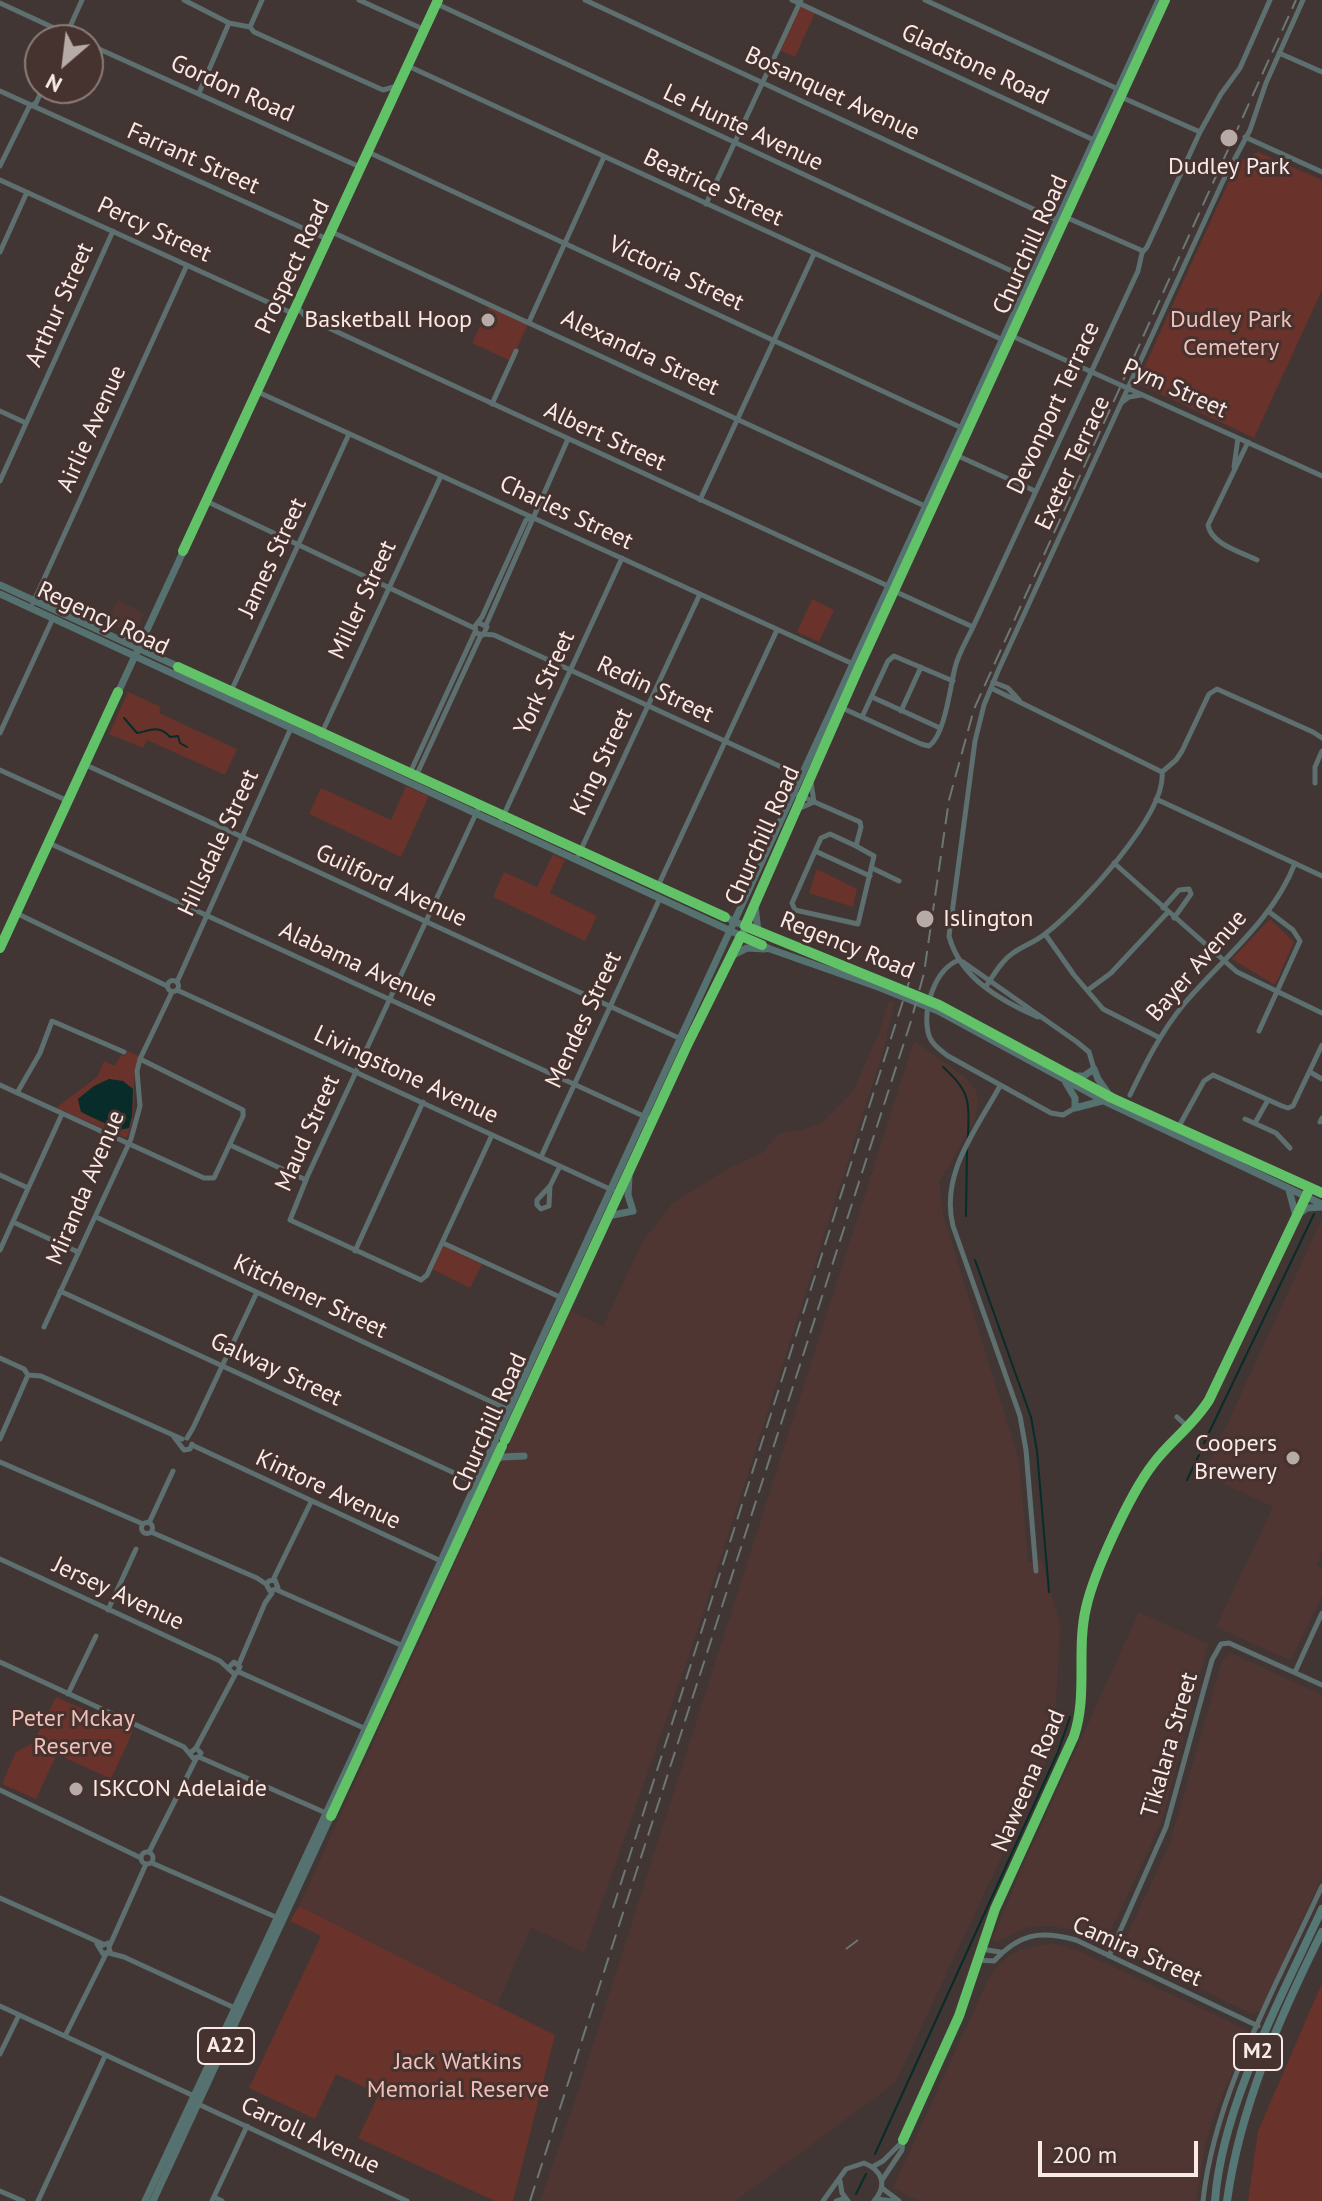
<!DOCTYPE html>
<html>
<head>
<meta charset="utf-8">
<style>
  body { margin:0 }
  #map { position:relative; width:1322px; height:2201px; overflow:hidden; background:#413634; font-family:"PT Sans",sans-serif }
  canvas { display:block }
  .north { position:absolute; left:24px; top:24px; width:80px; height:80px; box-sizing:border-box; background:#46322f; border:2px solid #8d7c79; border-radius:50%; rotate:208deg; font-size:22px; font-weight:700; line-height:32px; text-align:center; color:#f7eae7 }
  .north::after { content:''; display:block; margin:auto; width:28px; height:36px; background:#b7aba8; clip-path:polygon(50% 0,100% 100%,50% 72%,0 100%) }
  .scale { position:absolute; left:1038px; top:2141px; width:160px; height:36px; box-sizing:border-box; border:4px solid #f7eae7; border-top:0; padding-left:10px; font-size:24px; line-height:28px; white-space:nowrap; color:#f7eae7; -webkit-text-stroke:6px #46322f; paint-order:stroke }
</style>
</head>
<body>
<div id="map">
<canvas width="1322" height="2201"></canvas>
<div class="north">N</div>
<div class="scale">200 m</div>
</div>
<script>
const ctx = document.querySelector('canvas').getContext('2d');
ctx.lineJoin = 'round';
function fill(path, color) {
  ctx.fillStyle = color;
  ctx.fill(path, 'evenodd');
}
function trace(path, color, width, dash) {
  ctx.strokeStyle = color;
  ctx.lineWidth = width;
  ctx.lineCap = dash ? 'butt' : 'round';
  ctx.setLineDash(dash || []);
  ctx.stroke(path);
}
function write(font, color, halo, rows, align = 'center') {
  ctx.font = font + ' "PT Sans",sans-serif';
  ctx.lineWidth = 6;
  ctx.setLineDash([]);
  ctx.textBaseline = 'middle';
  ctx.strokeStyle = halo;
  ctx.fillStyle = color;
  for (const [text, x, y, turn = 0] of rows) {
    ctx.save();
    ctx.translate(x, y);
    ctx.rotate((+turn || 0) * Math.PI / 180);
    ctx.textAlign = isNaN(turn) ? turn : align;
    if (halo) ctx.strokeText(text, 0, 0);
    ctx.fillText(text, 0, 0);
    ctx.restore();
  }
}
const built = new Path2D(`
  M118 600 144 613 136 630 129 632 107 622Z
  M889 1000 894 1002 885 1045 696 1635 584 1953 531 1927 497 2005 299 1906 570 1311 603 1326 643 1241 672 1204 727 1169 762 1153 779 1133 802 1130 822 1123 852 1093 880 1031Z
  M914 1041 965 1077 976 1090 978 1104 974 1122 939 1182 944 1218 1019 1461 1028 1562 1042 1560 1060 1624 1054 1745 895 2083 735 2201H540L575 2101Z
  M1322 1219V1552L1316 1565 1322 1568V1595L1292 1658 1287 1659 1216 1627 1273 1507 1204 1474Z
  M1139 1612 1208 1644 1163 1816 1149 1850 1106 1940 1097 1942 1072 1930 1052 1926 1028 1927 998 1942 994 1941 992 1939 1027 1857Z
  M1231 1653 1322 1695V1877L1261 2010 1252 2014 1126 1953 1122 1946 1169 1846 1222 1661Z
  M1052 1943 1081 1952 1245 2029 1249 2034 1214 2114 1205 2146 1196 2201H919L893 2188 985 1986 995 1969 1009 1956 1020 1950Z`);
const green = new Path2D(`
  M799 3 816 11 795 57 777 49Z
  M1258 152 1322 180V290L1254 438 1137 383 1238 161Z
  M490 304 529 322 511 361 472 343Z
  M812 599 834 610 819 642 797 632Z
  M128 692 161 707 159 713 237 749 225 775 147 740 143 748 109 734Z
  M406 786 429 796 401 857 309 814 321 788 391 820Z
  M553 854 565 860 550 893 597 916 585 941 493 897 504 872 537 887Z
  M817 869 857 889 853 907 809 893Z
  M1270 919 1294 942 1275 985 1232 959Z
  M128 1051 139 1056C128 1083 141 1112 126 1138L56 1108 98 1076 104 1061 115 1066 121 1055 125 1056Z
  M443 1245 482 1264 470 1288 432 1269Z
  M56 1697 133 1731 111 1779 57 1754 36 1799 2 1784 16 1752 33 1743Z
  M299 1906 555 2035 513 2201H495L358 2138 379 2094 336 2074 315 2119 249 2088 321 1936 290 1921Z
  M1322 1983V2201H1248L1258 2131Z`);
const water = new Path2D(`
  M109 1079 123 1081 133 1089 132 1116 129 1128 119 1130 81 1112 78 1099 94 1086Z`);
const stream = new Path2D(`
  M124 718 137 733C150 731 159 724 170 737L178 736 180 743 187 747
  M943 1067C971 1092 969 1101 968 1137
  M966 1216 967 1147
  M975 1260 1031 1417 1037 1451 1049 1592
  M1204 1443 1314 1214
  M1187 1480 1199 1455
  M875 2154 1058 1752 1070 1717
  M856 2194 866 2174`);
const minor = new Path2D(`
  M184 0 229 23 250 27 254 32 383 90 397 86
  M359 0 425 30
  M585 0 1059 221
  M792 0 1096 141
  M925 0 1120 90
  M0 3 80 40
  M437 4 1031 280
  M250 27 262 0
  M64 40 82 0
  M88 44 360 167
  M1279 53 1322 72
  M408 66 1003 340
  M0 91 327 239
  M199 93 229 23
  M1121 97 1200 132
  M1245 137 1322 172
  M368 152 962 428
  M0 166 29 107 36 103 43 88
  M0 180 294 314
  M706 204 801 0
  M1063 216 1143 251
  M332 232 927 507
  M0 252 27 192
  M297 307 306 317 320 324 888 586
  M529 322 604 157
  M1012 336 1322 476
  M258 392 853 664
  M1121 403 1129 397 1141 395
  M492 404 516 351
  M0 411 26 423
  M1248 442 1208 525C1211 544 1241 552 1257 560
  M956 455 1035 491
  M1234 467 1238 438
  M0 481 113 231
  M700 500 814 254
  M206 501 474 628
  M894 591 973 627
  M33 603 187 265
  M479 623 487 627 483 635 476 633 475 626 482 617 526 520 531 518
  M486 625 568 439
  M484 634 494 635 801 776
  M993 682 1008 688 1019 700
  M991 688 1162 772
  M872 697 940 728
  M228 698 349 434
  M840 707 921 744 929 746C945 735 950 687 955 668 958 654 967 640 973 627L1138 271 1142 253 1147 247 1200 132 1221 94 1240 68 1270 0
  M901 711 921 667
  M862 717 888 661 894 656 953 681
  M0 733 53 618
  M319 739 441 476
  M86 765 681 1039
  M0 770 68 801
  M1162 772 1176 760 1182 751 1209 694 1217 689 1313 732 1322 738
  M410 773 475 632
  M416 776 481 635
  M1315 783V767L1322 751
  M794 793 860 822 861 827 856 846 874 856 858 924 795 910 792 903 821 838 830 834 856 846
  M1156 799 1322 876
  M480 805 308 1175 290 1220 421 1280 427 1275 492 1135
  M798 809 814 802 811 782
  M500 823 622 558
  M49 843 652 1120
  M815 851 870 876
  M577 858 700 594
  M1114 863 1237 972 1322 1013
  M872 868 899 881
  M658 886 777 630
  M1163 908 1179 890 1189 889 1191 894 1174 918
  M16 913 167 986
  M1045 934 1074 975 1103 1009 1158 1037
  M959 960C935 969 923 1007 928 1032 930 1043 940 1050 948 1056L1051 1113 1063 1115 1075 1108
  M963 962 1077 1042 1089 1052 1094 1069
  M167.5 986a5.5 5.5 0 1 1 11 0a5.5 5.5 0 1 1-11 0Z
  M177 982 291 728
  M986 986C994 975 1001 961 1013 953 1023 946 1035 942 1045 934 1079 908 1167 814 1162 772
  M177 990 612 1190
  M1088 990 1111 973 1168 912
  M1038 1017C1001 1001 960 978 949 936L975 741 984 705 998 671 1223 181 1250 130 1266 83 1303 0
  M1259 1031 1300 941 1293 930 1268 911
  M1310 1072 1322 1079
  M0 1085 204 1178H214L243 1116V1110L140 1059
  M1000 1086C976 1130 940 1174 953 1226L1020 1416 1026 1450 1036 1571
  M17 1093 40 1053 52 1021 124 1052
  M1130 1095C1146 1062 1161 1032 1184 1004 1222 959 1274 919 1295 863
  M1245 1119 1276 1133 1290 1148
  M1320 1122 1322 1118
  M1255 1123 1268 1100
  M1178 1128 1204 1081 1213 1075 1282 1106 1288 1108 1293 1106 1322 1045
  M230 1145 306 1180
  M541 1157 660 898
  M0 1175 28 1188
  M550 1186 549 1206 541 1209 537 1205V1200L550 1186 560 1166
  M96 1217 509 1410
  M13 1222 78 1252
  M443 1243 562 1298
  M0 1250 62 1114
  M355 1251 423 1102
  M60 1291 476 1483
  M44 1327 131 1139 140 1106 137 1071 140 1059 172 992
  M0 1358 24 1369 28 1375 41 1376 182 1439
  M1177 1417 1189 1428
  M174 1437 184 1450 190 1449 192 1444
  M187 1438 193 1428 257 1292
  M0 1439 28 1375
  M192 1445 441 1561
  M0 1462 143 1524
  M141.5 1528a5.5 5.5 0 1 1 11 0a5.5 5.5 0 1 1-11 0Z
  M149 1523 173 1471
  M151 1532 257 1578 266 1584 270 1591 278 1588 275 1580 269 1581 266 1584
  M0 1559 220 1661 233 1673H237L240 1667 234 1662 229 1667
  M273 1580 311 1502
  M277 1590 403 1646
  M108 1610 136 1549
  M0 1662 184 1747 193 1758 199 1757 201 1753 196 1748 190 1753
  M239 1664 265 1603 272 1593
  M239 1672 366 1729
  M1295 1672 1322 1613
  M68 1694 96 1636
  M196 1748 236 1673
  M199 1757 326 1813
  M0 1790 141 1858
  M141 1858a6 6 0 1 1 12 0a6 6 0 1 1-12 0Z
  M149 1852 196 1759
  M152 1863 278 1918
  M0 1898 103 1944
  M97 1944 103 1954 110 1951 108 1943 101 1946
  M110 1945 146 1864
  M981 1949 1000 1952
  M109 1953 124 1957 237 2009
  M1109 1956 1166 1827 1212 1660 1221 1644 1229 1643 1322 1685
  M977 1960 994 1961C1019 1934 1039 1930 1076 1940L1258 2026
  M0 2006 194 2096
  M65 2036 106 1954
  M0 2054 19 2015
  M198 2104 407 2201
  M874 2166 883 2161 902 2142
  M882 2180 902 2150 903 2140 959 2016 995 1909 1074 1736C1088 1694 1076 1651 1086 1608 1094 1572 1130 1494 1153 1464 1170 1441 1192 1427 1209 1400L1306 1195
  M840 2181 842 2193 848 2201
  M882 2188 899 2201
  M0 2191 23 2201
  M214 2197 222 2201
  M877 2199 892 2201
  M38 2201 105 2056
  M212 2201 247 2126
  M823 2201 846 2169 864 2163C882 2170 888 2185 874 2201
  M836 2201 845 2198
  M1203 2201C1214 2095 1278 1982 1322 1886`);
const major = new Path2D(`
  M0 585 751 929 939 1005 1112 1098 1322 1193
  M0 594 770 949 878 987 938 1011 1104 1101 1322 1204
  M120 639H133L145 632
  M755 905 758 932
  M0 948 438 0
  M733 955 747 948 765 949
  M1073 1076H1084L1094 1069 1098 1079 1110 1096
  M1066 1083 1075 1098V1108L1102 1101
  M1289 1190 1296 1216 1307 1208 1321 1207
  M608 1216 633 1211 628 1195 629 1176
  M497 1460 501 1457 524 1456
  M145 2201 358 1745 509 1410 1159 0
  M153 2201 664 1095 733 955 859 667 1165 0`);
const highway = new Path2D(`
  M1215 2201C1222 2105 1282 1996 1322 1909
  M1227 2201C1240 2107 1280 2016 1322 1932`);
const rail = new Path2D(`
  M613 1908 909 982
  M846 1949 858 1940
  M530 2201 911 1021 924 973 949 800 974 709 1296 0`);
const cycleway = new Path2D(`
  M1165 0 859 667 745 926 939 1005 1112 1098 1322 1193
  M183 551 438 0
  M178 667 725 917
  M0 948 118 692
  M505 1440 689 1041 741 936 762 945
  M331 1816 502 1446
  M903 2140 959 2016 995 1909 1074 1736C1088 1694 1076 1651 1086 1608 1094 1572 1130 1494 1153 1464 1170 1441 1192 1427 1209 1400L1310 1188`);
const markers = [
  [1229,138,10,"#b7aba8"],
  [488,320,8,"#b7aba8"],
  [925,919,10,"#b7aba8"],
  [1293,1458,8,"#b7aba8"],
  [76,1789,8,"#b7aba8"]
];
const shields = [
  [226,2046,56],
  [1258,2052,48]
];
const shieldNames = [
  ["A22",226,2046],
  ["M2",1258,2052]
];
const streetNames = [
  ["Gladstone Road",975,65,25],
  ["Gordon Road",232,89,24],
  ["Bosanquet Avenue",832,94,25],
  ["Le Hunte Avenue",743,128,25],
  ["Farrant Street",193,159,24],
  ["Beatrice Street",713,188,25],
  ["Percy Street",154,230,25],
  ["Churchill Road",1031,245,-66],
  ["Prospect Road",293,267,-65],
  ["Victoria Street",676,274,25],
  ["Arthur Street",60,305,-66],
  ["Alexandra Street",640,353,25],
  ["Pym Street",1175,389,24],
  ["Devonport Terrace",1054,408,-65],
  ["Airlie Avenue",92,429,-66],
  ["Albert Street",605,437,25],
  ["Exeter Terrace",1073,463,-65],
  ["Charles Street",566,513,25],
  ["James Street",273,558,-65],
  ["Miller Street",363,600,-65],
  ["Regency Road",103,619,25],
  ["York Street",545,683,-65],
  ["Redin Street",655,690,25],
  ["King Street",602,762,-65],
  ["Churchill Road",763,836,-66],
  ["Hillsdale Street",219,843,-65],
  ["Guilford Avenue",391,886,25],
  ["Regency Road",847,946,22],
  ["Alabama Avenue",358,965,25],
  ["Bayer Avenue",1197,966,-49],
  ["Mendes Street",584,1020,-65],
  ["Livingstone Avenue",406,1075,25],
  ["Maud Street",308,1133,-66],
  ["Miranda Avenue",86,1188,-67],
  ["Kitchener Street",310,1297,25],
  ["Galway Street",276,1370,25],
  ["Churchill Road",490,1423,-66],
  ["Kintore Avenue",328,1490,25],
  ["Jersey Avenue",118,1594,25],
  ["Tikalara Street",1170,1745,-74],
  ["Naweena Road",1029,1781,-67],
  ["Camira Street",1137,1952,24],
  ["Carroll Avenue",310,2136,25]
];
const poiNames = [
  ["Dudley Park",1229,167,"center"],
  ["Basketball Hoop",472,320],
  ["Islington",943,919,"left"],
  ["Coopers",1277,1444],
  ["Brewery",1277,1472],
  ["ISKCON Adelaide",92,1789,"left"]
];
const parkNames = [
  ["Dudley Park",1231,320],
  ["Cemetery",1231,348],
  ["Peter Mckay",73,1719],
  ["Reserve",73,1747],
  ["Jack Watkins",458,2062],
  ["Memorial Reserve",458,2090]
];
fill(built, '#4f3632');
fill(green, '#69322a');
fill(water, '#072c29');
trace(stream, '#072c29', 2);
trace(minor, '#5d6f6e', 5);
trace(major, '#557270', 7);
trace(highway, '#557775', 8);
trace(rail, '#6c7775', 2, [16, 8]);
trace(cycleway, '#61c268', 10);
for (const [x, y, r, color] of markers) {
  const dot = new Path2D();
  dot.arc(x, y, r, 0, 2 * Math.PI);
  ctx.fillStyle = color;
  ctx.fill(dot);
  trace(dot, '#46322f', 3);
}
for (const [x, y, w] of shields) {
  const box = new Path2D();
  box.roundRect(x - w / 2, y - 18, w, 36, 6);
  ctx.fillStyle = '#46322f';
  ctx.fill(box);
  trace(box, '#f7eae7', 2);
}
write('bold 22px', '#f7eae7', null, shieldNames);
write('24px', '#f7eae7', '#46322f', streetNames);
write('24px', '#f7eae7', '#46322f', poiNames, 'right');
write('24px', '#efc0b7', '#46322f', parkNames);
</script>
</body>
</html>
